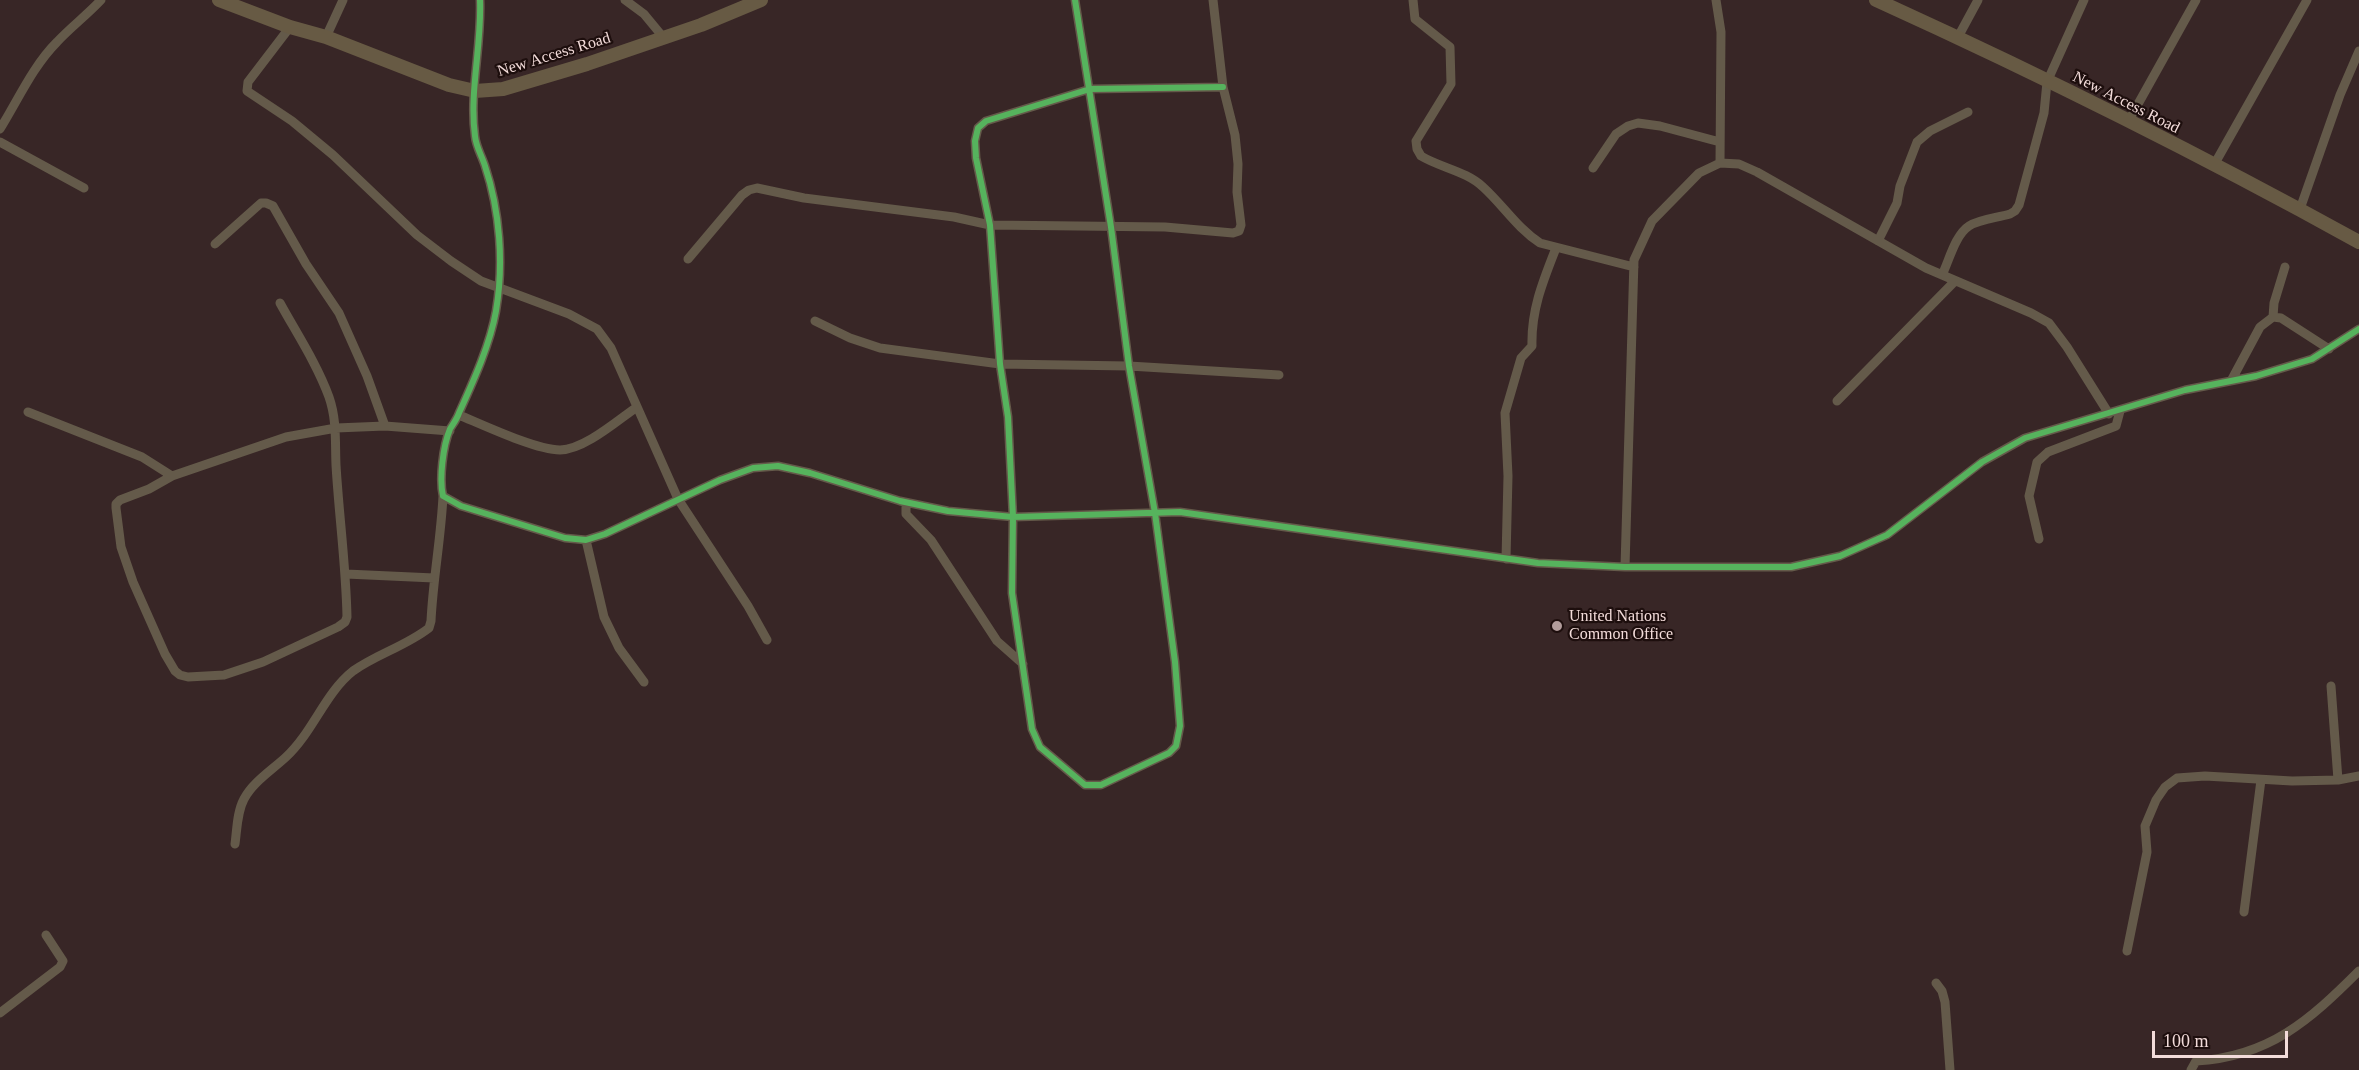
<!DOCTYPE html>
<html>
<head>
<meta charset="utf-8">
<style>
  body { margin:0 }
  #map { position:relative; width:2359px; height:1070px; overflow:hidden; background:#382626; font-family:Georgia,serif }
  canvas { display:block }
  .scale { position:absolute; left:2152px; top:1031px; width:136px; height:27px; box-sizing:border-box; border:3px solid #f3dcda; border-top:0; padding-left:8px; font-size:18px; line-height:21px; white-space:nowrap; color:#f3dcda; -webkit-text-stroke:4px #1d0e0d; paint-order:stroke }
</style>
</head>
<body>
<div id="map">
<canvas width="2359" height="1070"></canvas>
<div class="scale">100 m</div>
</div>
<script>
const ctx = document.querySelector('canvas').getContext('2d');
ctx.lineJoin = 'round';
function trace(path, color, width, dash) {
  ctx.strokeStyle = color;
  ctx.lineWidth = width;
  ctx.lineCap = dash ? 'butt' : 'round';
  ctx.setLineDash(dash || []);
  ctx.stroke(path);
}
function write(font, color, halo, rows, align = 'center') {
  ctx.font = font + ' Georgia,serif';
  ctx.lineWidth = 4.5;
  ctx.setLineDash([]);
  ctx.textBaseline = 'middle';
  ctx.strokeStyle = halo;
  ctx.fillStyle = color;
  for (const [text, x, y, turn = 0] of rows) {
    ctx.save();
    ctx.translate(x, y);
    ctx.rotate((+turn || 0) * Math.PI / 180);
    ctx.textAlign = isNaN(turn) ? turn : align;
    if (halo) ctx.strokeText(text, 0, 0);
    ctx.fillText(text, 0, 0);
    ctx.restore();
  }
}
const minor = new Path2D(`
  M480 0C482 45 469 92 475 136 476 147 482 156 485 166 500 211 504 264 496 311 490 345 473 382 459 413 457 419 453 424 450 429 443 446 439 479 443 496L461 506 565 538 586 540 605 534 720 480 753 468 778 466 810 473 900 501 948 511 1013 517 1180 512 1538 563 1625 567H1791L1840 556 1887 535 1982 462 2025 438 2185 390 2256 376 2312 359 2359 329
  M625 0 644 14 663 37
  M1075 0 1111 227 1129 366 1155 513 1175 662 1180 726 1176 746 1169 753 1101 785H1085L1040 747 1032 729 1012 593 1013 517 1008 417 1000 364 990 225 976 158 975 141 978 128 986 121 1090 89 1223 87
  M1413 0 1415 19 1450 47 1451 84 1416 141 1417 149 1421 156C1441 168 1466 171 1483 187 1503 205 1517 228 1540 243L1634 267
  M1716 0 1721 32 1720 163
  M290 27 248 82 247 91 292 121 333 155 417 235 451 261 481 281 569 314 597 329 611 348 678 499 748 606 767 640
  M326 37 343 0
  M1958 37 1978 0
  M2128 122 2196 0
  M0 129C18 100 33 66 57 42 71 27 87 15 101 0
  M0 142 84 188
  M2214 165 2307 0
  M1593 168 1616 134 1628 126 1638 123 1660 126 1720 142
  M2300 209 2340 95 2359 51
  M1878 241 1897 203 1900 186 1917 142 1930 131 1968 112
  M215 244 261 203H266L273 206 306 264 339 313 367 376 385 426
  M688 259 742 195 749 190 757 188 804 198 954 217 990 225 1165 227 1233 233 1239 231 1241 225 1237 192 1238 164 1235 135 1223 87 1213 0
  M1942 275C1949 261 1955 235 1969 226 1980 219 1997 218 2010 214L2015 211 2019 205 2044 113 2047 82 2084 0
  M280 303C297 334 317 364 329 397 337 420 335 442 336 465 339 516 346 566 347 617L345 622 338 627 263 662 224 675 188 677 180 675 175 671 165 654 133 582 121 547 116 508V504L120 500 149 489 172 476 286 437 336 428 385 426 450 431
  M2273 317 2274 303 2285 267
  M815 321 850 338 880 348 1000 364 1129 366 1279 375
  M2231 381 2260 327 2273 317 2281 318 2329 349
  M1837 401 1955 281
  M28 412 142 457 172 476
  M459 415C483 425 536 450 560 450 584 450 618 420 637 407
  M906 503V514L931 540 997 641 1023 664
  M2039 539 2029 496 2037 462 2048 452 2116 426 2120 411
  M586 540 604 617 619 648 644 682
  M1506 559 1508 476 1505 413 1521 358 1532 346C1531 310 1543 281 1556 248
  M1625 567 1634 260 1652 221 1699 173 1720 163 1739 164 1757 172 1926 268 2031 313 2049 323 2067 347 2109 414
  M346 574 434 578
  M2331 686 2338 780
  M235 844C237 829 237 812 244 799 253 782 272 770 286 757 313 732 325 693 353 671 377 654 406 646 429 628L431 621C433 579 441 538 443 496
  M2244 912 2261 780
  M2127 951 2147 852 2145 826 2156 800 2165 787 2177 778 2205 776 2292 781 2338 780 2359 776
  M1936 983 1942 991 1945 1002 1950 1070
  M0 1013 60 967 63 961 46 935
  M2191 1070 2196 1061C2269 1057 2310 1020 2359 971`);
const secondary = new Path2D(`
  M219 0 290 27 326 37 449 85 475 91 503 89 587 64 701 25 761 0
  M1876 0C2039 74 2201 155 2359 242`);
const cycleway = new Path2D(`
  M480 0C482 45 469 92 475 136 476 147 482 156 485 166 500 211 504 264 496 311 490 345 473 382 459 413 457 419 453 424 450 429 443 446 439 479 443 496L461 506 565 538 586 540 605 534 720 480 753 468 778 466 810 473 900 501 948 511 1013 517 1180 512 1538 563 1625 567H1791L1840 556 1887 535 1982 462 2025 438 2185 390 2256 376 2312 359 2359 329
  M1075 0 1111 227 1129 366 1155 513 1175 662 1180 726 1176 746 1169 753 1101 785H1085L1040 747 1032 729 1012 593 1013 517 1008 417 1000 364 990 225 976 158 975 141 978 128 986 121 1090 89 1223 87`);
const markers = [
  [1557,626,6,"#b29c9b"]
];
const streetNames = [
  ["New Access Road",554,55,-17],
  ["New Access Road",2126,103,27]
];
const poiNames = [
  ["United Nations",1569,617],
  ["Common Office",1569,635]
];
trace(minor, '#645a4a', 9);
trace(secondary, '#675a44', 14);
trace(cycleway, '#56b35d', 6);
for (const [x, y, r, color] of markers) {
  const dot = new Path2D();
  dot.arc(x, y, r, 0, 2 * Math.PI);
  ctx.fillStyle = color;
  ctx.fill(dot);
  trace(dot, '#1d0e0d', 2);
}
write('16px', '#f3dcda', '#1d0e0d', streetNames);
write('16px', '#f3dcda', '#1d0e0d', poiNames, 'left');
</script>
</body>
</html>
